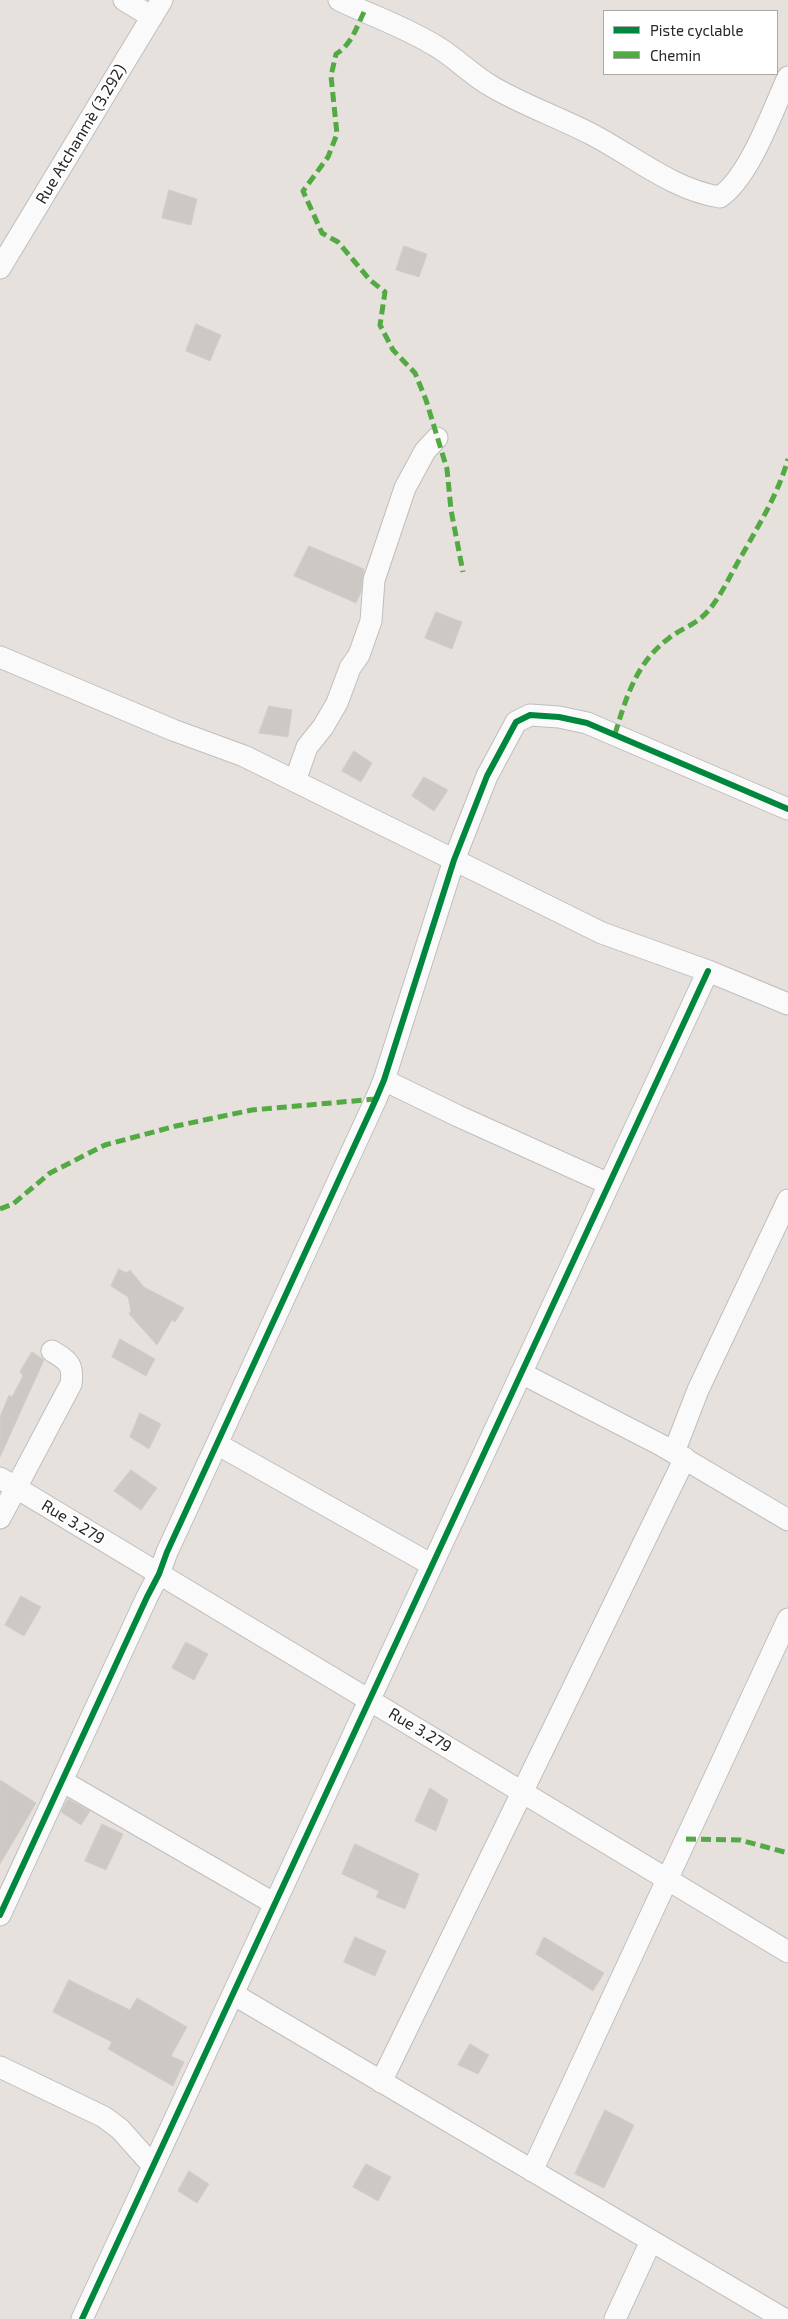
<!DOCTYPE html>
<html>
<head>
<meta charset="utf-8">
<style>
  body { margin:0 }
  #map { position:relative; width:788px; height:2319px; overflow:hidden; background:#e6e1dc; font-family:"Exo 2",sans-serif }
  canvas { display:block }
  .legend { position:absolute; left:603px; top:10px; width:175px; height:65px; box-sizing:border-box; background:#fff; border:1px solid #a9a9a9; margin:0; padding:6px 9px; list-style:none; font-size:15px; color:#272727 }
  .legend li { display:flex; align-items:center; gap:10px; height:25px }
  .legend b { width:25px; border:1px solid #a9a9a9 }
</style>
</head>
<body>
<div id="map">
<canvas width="788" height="2319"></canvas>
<ul class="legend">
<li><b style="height:6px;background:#00873e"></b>Piste cyclable</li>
<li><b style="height:6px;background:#53aa44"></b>Chemin</li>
</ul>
</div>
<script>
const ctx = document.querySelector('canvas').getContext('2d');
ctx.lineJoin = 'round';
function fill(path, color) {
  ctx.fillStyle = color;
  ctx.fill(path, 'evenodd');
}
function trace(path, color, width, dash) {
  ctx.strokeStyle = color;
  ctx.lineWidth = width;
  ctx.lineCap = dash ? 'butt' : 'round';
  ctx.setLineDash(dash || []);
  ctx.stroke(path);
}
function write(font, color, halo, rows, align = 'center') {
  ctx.font = font + ' "Exo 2",sans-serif';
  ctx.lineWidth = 4;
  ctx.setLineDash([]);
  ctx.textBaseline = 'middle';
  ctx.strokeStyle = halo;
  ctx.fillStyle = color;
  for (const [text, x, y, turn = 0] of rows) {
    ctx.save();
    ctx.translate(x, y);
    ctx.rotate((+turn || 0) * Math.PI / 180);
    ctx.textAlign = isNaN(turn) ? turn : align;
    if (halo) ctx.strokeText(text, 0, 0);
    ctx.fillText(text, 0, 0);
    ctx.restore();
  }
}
const building = new Path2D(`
  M169 190 197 199 191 225 162 218Z
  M404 246 427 254 419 277 396 270Z
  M196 324 221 335 210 361 186 351Z
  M309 546 364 569 361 592 356 603 294 576Z
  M436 612 462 622 452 649 425 638Z
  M269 706 292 710 288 737 259 733Z
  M354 751 372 763 361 782 342 771Z
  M424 777 448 790 434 811 412 796Z
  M119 1269 126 1273 130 1270 144 1287 184 1308 175 1322 172 1320 157 1345 129 1314 131 1311 128 1297 111 1286Z
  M120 1339 155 1359 146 1376 112 1357Z
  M32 1352 44 1360 0 1457V1417L9 1395 12 1397 23 1376 20 1372Z
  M140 1413 161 1424 149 1449 130 1437Z
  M131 1470 157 1488 141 1510 114 1491Z
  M21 1596 41 1607 24 1636 5 1625Z
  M186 1642 208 1654 194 1680 172 1668Z
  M0 1780 36 1803 0 1864Z
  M430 1788 448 1800 436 1831 415 1821Z
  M68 1799 90 1811 81 1825 61 1812Z
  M102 1824 123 1834 106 1870 85 1861Z
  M355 1844 419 1874 405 1909 376 1897 379 1891 342 1874Z
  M355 1937 386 1951 375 1976 344 1962Z
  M544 1937 604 1973 593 1991 536 1954Z
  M69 1980 130 2010 137 1998 187 2027 171 2056 184 2062 173 2086 108 2049 112 2042 53 2012Z
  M470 2044 489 2055 478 2074 458 2065Z
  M605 2110 634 2125 604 2188 575 2174Z
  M366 2164 391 2177 378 2201 353 2187Z
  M189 2171 209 2184 197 2203 178 2191Z`);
const street = new Path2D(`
  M124 0 152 17
  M339 0C372 16 408 28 439 48 457 59 472 75 491 86 523 105 558 117 591 134 632 155 673 190 720 197 750 176 772 112 788 77
  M0 268 162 0
  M0 657 173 730 244 756 602 933 708 971 788 1004
  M295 781 307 747 323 727 337 703 350 668 359 655 371 621 374 580 405 488 425 451 437 438
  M384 1080 458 1116 609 1184
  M521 1373 661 1445 788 1520
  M217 1444 432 1565
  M674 1452 698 1390 788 1200
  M0 1478 788 1952
  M0 1518 71 1384C74 1364 68 1361 52 1351
  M62 1781 275 1904
  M0 1915 147 1597 159 1574 167 1552 376 1099 384 1080 454 860 487 776 516 722 530 715 559 717 587 723 788 809
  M233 1994 784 2319
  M0 2067 104 2117 120 2129 153 2166
  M381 2082 685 1458
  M532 2171 788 1619
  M82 2319 708 971
  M615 2319 651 2241`);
const quiet = new Path2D(`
  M364 12C356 28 352 44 336 54L331 76 337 134 328 157 303 191 322 233 338 242 370 280 385 292 380 325 393 350 415 373 426 400 447 469 451 510 463 572
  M615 734C626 698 636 663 668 639 681 628 695 626 708 611 722 595 731 573 742 555 760 523 778 494 788 459
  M0 1209 13 1204 50 1173 105 1145 176 1126 252 1110 376 1099
  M686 1839 740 1840 788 1853`);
const cycleway = new Path2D(`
  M0 1915 147 1597 159 1574 167 1552 376 1099 384 1080 454 860 487 776 516 722 530 715 559 717 587 723 788 809
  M82 2319 708 971`);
const streetNames = [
  ["Rue Atchanmè (3.292)",81,134,-59],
  ["Rue 3.279",73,1522,31],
  ["Rue 3.279",420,1730,31]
];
fill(building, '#ccc9c5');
trace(building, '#d1cdc8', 1);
trace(street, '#bfbebe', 23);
trace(street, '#fbfafa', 21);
trace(quiet, '#53aa44', 5, [10, 5]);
trace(cycleway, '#00873e', 6);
write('16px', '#272727', '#fff', streetNames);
</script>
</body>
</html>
